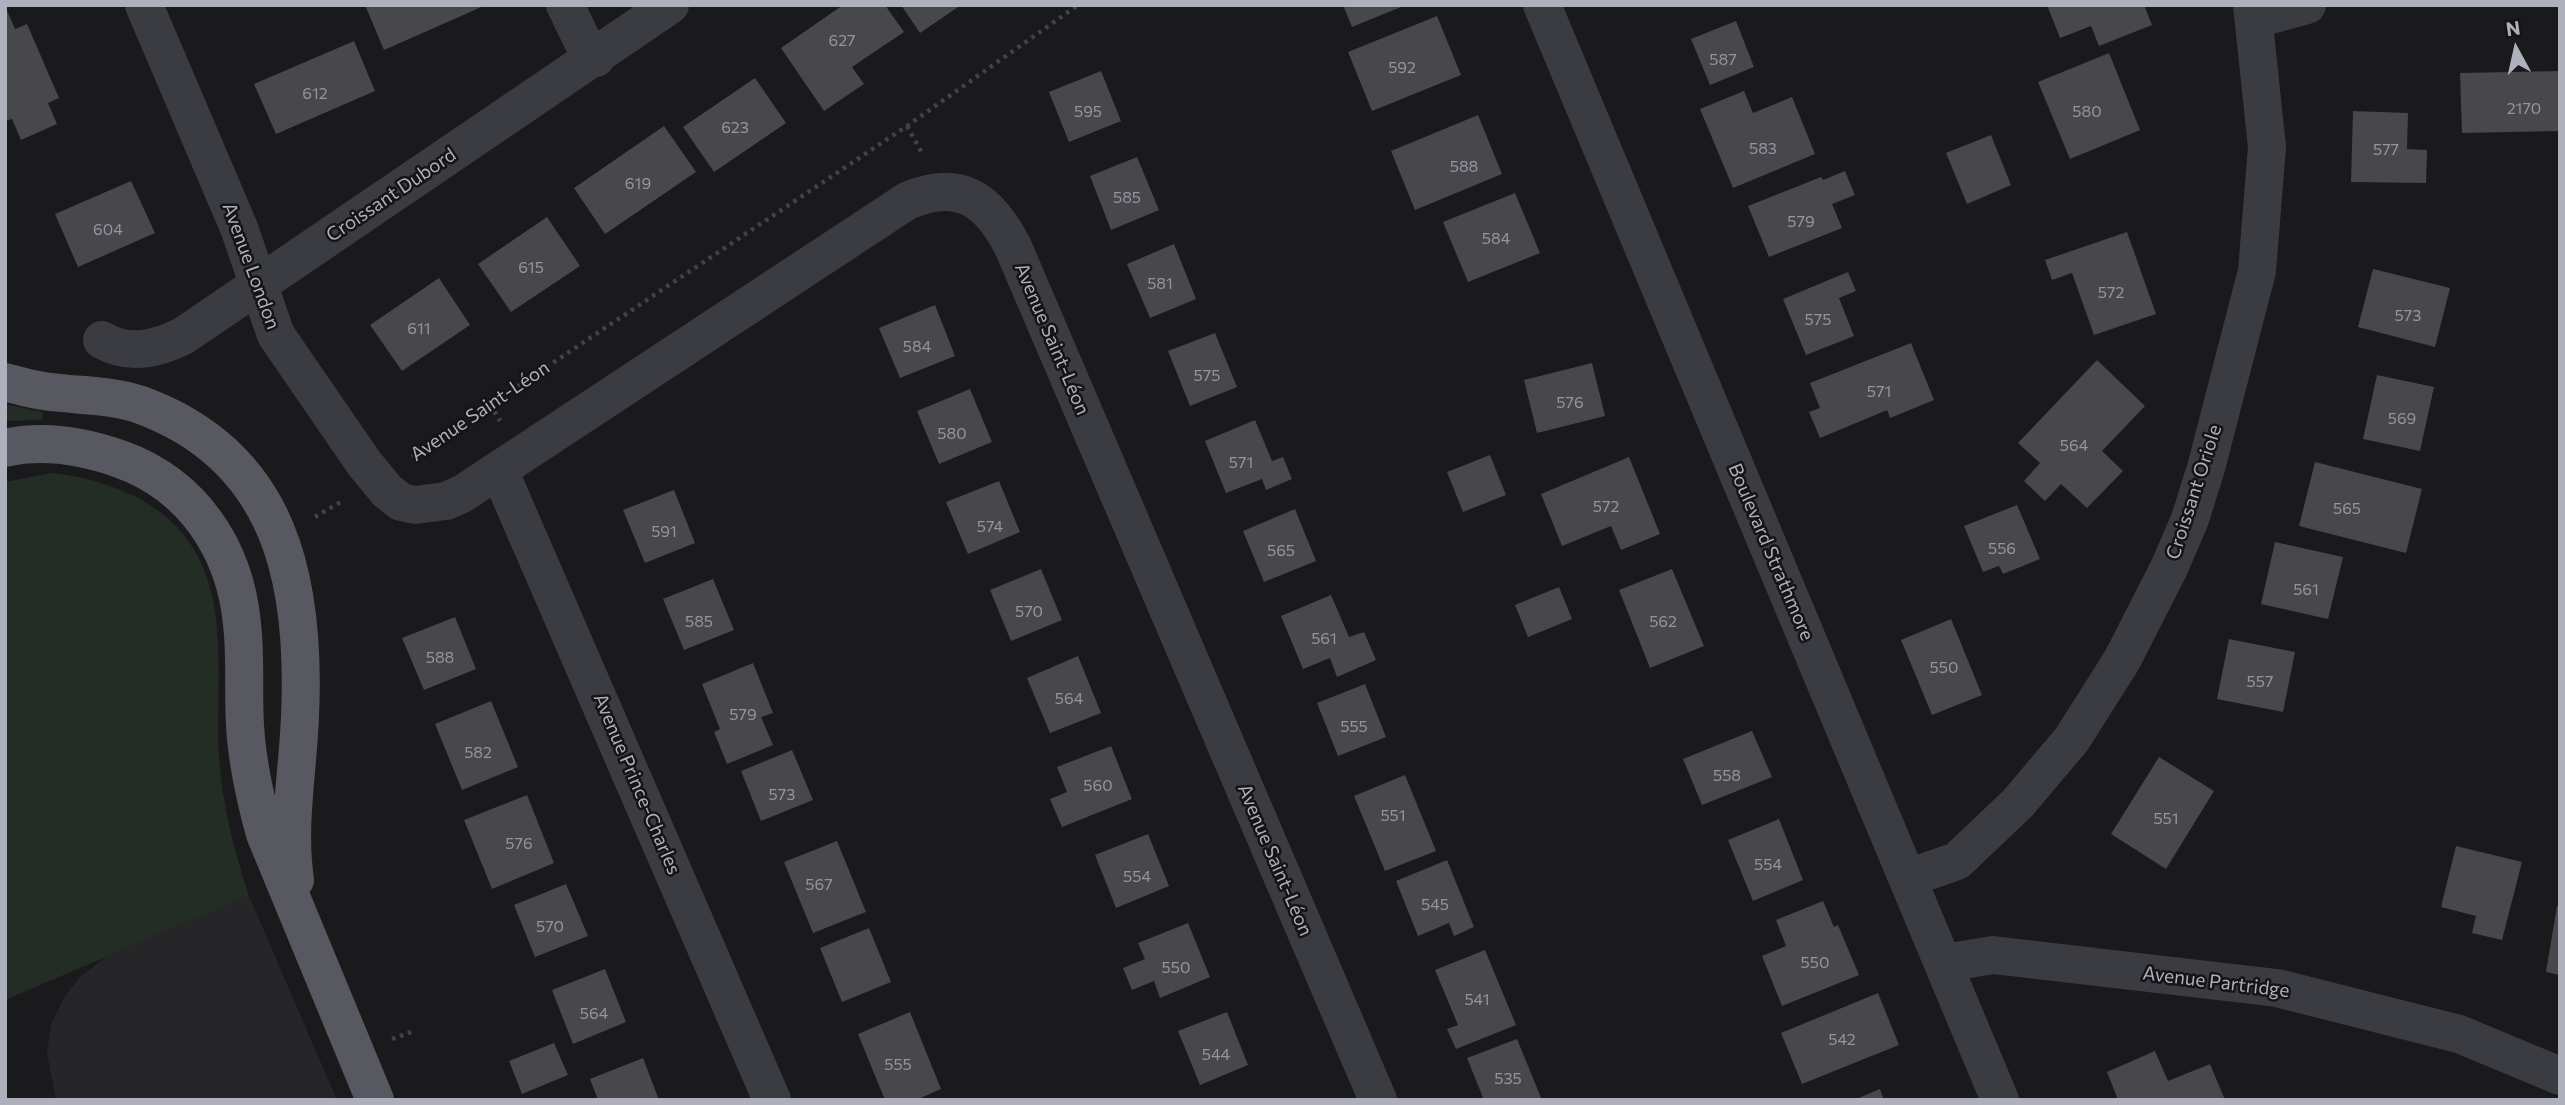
<!DOCTYPE html>
<html>
<head>
<meta charset="utf-8">
<style>
  body { margin:0 }
  #map { position:relative; width:2565px; height:1105px; overflow:hidden; background:#1a1a1c; font-family:Commissioner,sans-serif }
  canvas { display:block }
  .frame { position:absolute; inset:0; border:7px solid #aeb1bb; pointer-events:none }
  .north { position:absolute; left:2481px; top:14px; width:70px; height:70px; -webkit-text-stroke:5px #151517; paint-order:stroke; rotate:352deg; font-size:19px; font-weight:700; line-height:28px; text-align:center; color:#aeb1bb }
  .north::after { content:''; display:block; margin:auto; width:24px; height:32px; background:#aeb1bb; clip-path:polygon(50% 0,100% 100%,50% 72%,0 100%) }
</style>
</head>
<body>
<div id="map">
<canvas width="2565" height="1105"></canvas>
<div class="frame"></div>
<div class="north">N</div>
</div>
<script>
const ctx = document.querySelector('canvas').getContext('2d');
ctx.lineJoin = 'round';
function fill(path, color) {
  ctx.fillStyle = color;
  ctx.fill(path, 'evenodd');
}
function trace(path, color, width, dash) {
  ctx.strokeStyle = color;
  ctx.lineWidth = width;
  ctx.lineCap = dash ? 'butt' : 'round';
  ctx.setLineDash(dash || []);
  ctx.stroke(path);
}
function write(font, color, halo, rows, align = 'center') {
  ctx.font = font + ' Commissioner,sans-serif';
  ctx.lineWidth = 5;
  ctx.setLineDash([]);
  ctx.textBaseline = 'middle';
  ctx.strokeStyle = halo;
  ctx.fillStyle = color;
  for (const [text, x, y, turn = 0] of rows) {
    ctx.save();
    ctx.translate(x, y);
    ctx.rotate((+turn || 0) * Math.PI / 180);
    ctx.textAlign = isNaN(turn) ? turn : align;
    if (halo) ctx.strokeText(text, 0, 0);
    ctx.fillText(text, 0, 0);
    ctx.restore();
  }
}
const built = new Path2D(`
  M249 896 337 1100H56L47 1053 51 1025 64 997 81 976 106 957Z`);
const green = new Path2D(`
  M5 404 43 412 42 420 5 421Z
  M52 473C119 481 187 510 208 581 225 636 216 699 219 756 222 804 234 850 249 896L5 1000V482Z`);
const building = new Path2D(`
  M365 5H486L384 50Z
  M843 5H885L904 32 852 67 864 84 824 111 781 48Z
  M901 5H961L920 33Z
  M1343 5H1406L1352 27Z
  M2047 5H2144L2152 25 2099 46 2091 26 2060 38Z
  M5 6 15 29 27 24 59 98 48 103 57 124 21 140 12 119 5 121Z
  M1437 16 1461 75 1372 111 1348 52Z
  M1736 21 1754 67 1710 85 1691 39Z
  M354 41 375 91 276 134 254 84Z
  M2109 53 2140 130 2070 159 2038 82Z
  M1101 71 1121 121 1069 142 1049 92Z
  M2560 71V131L2462 133 2460 73Z
  M755 78 786 123 714 172 683 127Z
  M1744 91 1753 113 1792 97 1815 154 1733 188 1700 109Z
  M2353 111 2408 113 2407 149 2427 150 2426 183 2351 182Z
  M1478 115 1502 174 1415 210 1391 151Z
  M664 126 696 172 605 234 574 188Z
  M1991 135 2011 185 1967 204 1946 153Z
  M1137 157 1159 210 1111 230 1090 176Z
  M1845 171 1855 195 1832 204 1842 228 1769 257 1748 206 1821 177 1823 180Z
  M131 181 155 233 78 267 55 214Z
  M1515 193 1540 253 1468 282 1443 222Z
  M547 217 580 266 511 312 478 264Z
  M2127 232 2156 314 2094 335 2072 273 2052 280 2045 260Z
  M1174 244 1196 299 1150 318 1127 264Z
  M2373 269 2450 288 2435 347 2358 327Z
  M1848 272 1856 291 1839 298 1854 336 1806 355 1783 299Z
  M439 278 470 325 402 371 370 325Z
  M935 305 955 356 900 378 879 328Z
  M1215 333 1237 387 1190 406 1168 351Z
  M1911 343 1934 400 1890 418 1887 410 1820 438 1809 412 1820 408 1810 383Z
  M2097 360 2145 406 2102 451 2123 471 2087 508 2061 484 2045 501 2024 481 2040 463 2018 443Z
  M1592 363 1605 416 1537 433 1524 380Z
  M2377 375 2434 387 2420 451 2363 439Z
  M970 389 992 442 939 464 917 411Z
  M1255 420 1272 461 1283 457 1292 479 1266 490 1262 479 1226 493 1205 441Z
  M1490 455 1506 495 1463 512 1447 472Z
  M1629 457 1660 534 1621 550 1611 526 1562 546 1541 494Z
  M2315 462 2422 489 2406 553 2299 526Z
  M999 481 1020 532 968 554 946 502Z
  M674 490 695 543 645 563 623 510Z
  M2017 505 2040 559 2003 574 1999 566 1983 572 1964 526Z
  M1295 509 1316 561 1264 582 1243 531Z
  M2275 542 2343 557 2328 619 2261 604Z
  M1041 569 1062 620 1011 641 990 590Z
  M1672 569 1704 646 1650 668 1619 590Z
  M713 579 734 630 684 650 663 599Z
  M1559 587 1572 619 1528 637 1515 605Z
  M1331 595 1349 637 1364 632 1376 660 1337 677 1330 658 1303 669 1281 616Z
  M455 617 476 669 424 690 402 638Z
  M1951 619 1982 695 1932 715 1901 640Z
  M2229 639 2295 652 2283 712 2217 699Z
  M1078 656 1101 713 1050 733 1027 678Z
  M753 663 773 713 761 717 773 745 727 764 714 732 720 729 702 684Z
  M1365 684 1386 737 1338 756 1317 703Z
  M491 701 518 767 462 790 435 724Z
  M1752 731 1772 777 1702 805 1683 759Z
  M1111 746 1132 799 1062 827 1050 799 1067 792 1057 767Z
  M792 750 813 800 761 821 741 771Z
  M2159 757 2214 791 2166 869 2111 834Z
  M1405 775 1436 851 1385 871 1354 796Z
  M527 795 554 863 492 889 464 820Z
  M1779 819 1803 880 1753 901 1728 840Z
  M1148 834 1169 886 1116 908 1095 855Z
  M837 841 866 912 813 933 784 862Z
  M2456 846 2522 862 2502 940 2472 933 2476 916 2441 907Z
  M1447 860 1474 927 1454 936 1449 923 1418 936 1396 881Z
  M566 884 588 936 535 957 514 905Z
  M1823 901 1834 927 1838 925 1859 975 1782 1006 1762 956 1786 946 1776 920Z
  M2557 906 2560 907V975L2546 972Z
  M1188 923 1210 977 1160 998 1154 981 1132 990 1123 968 1145 959 1138 943Z
  M869 928 891 982 842 1002 820 948Z
  M1485 950 1516 1025 1456 1049 1447 1029 1458 1025 1435 970Z
  M605 969 626 1022 573 1044 552 990Z
  M1878 993 1899 1045 1802 1084 1781 1033Z
  M910 1012 941 1089 916 1100H885L858 1034Z
  M1227 1012 1248 1065 1200 1085 1178 1031Z
  M1517 1039 1542 1100H1484L1467 1058Z
  M554 1043 568 1075 522 1094 509 1061Z
  M2155 1051 2168 1081 2210 1064 2225 1100H2118L2107 1072Z
  M643 1058 659 1100H598L590 1079Z
  M1880 1089 1884 1100H1854Z`);
const path = new Path2D(`
  M907 126 922 153
  M490 404 500 421
  M412 457 907 126 1078 5
  M315 517 344 500
  M392 1039 411 1032`);
const minor = new Path2D(`
  M144 5 239 228 276 335 364 463 387 491 401 502 415 505 446 501 462 494 907 201C960 178 989 200 1013 247L1378 1100
  M565 5 584 44 596 58
  M1542 5 2000 1100
  M2256 19 2307 5
  M102 340C129 356 157 349 183 336L670 5
  M499 470 772 1100
  M1908 878 1957 861 2018 803 2072 739 2122 660 2169 568 2190 519 2206 468 2257 271 2267 147 2252 5
  M1944 963 1993 955 2277 988 2459 1034 2560 1076`);
const major = new Path2D(`
  M5 382C20 386 36 391 52 392 82 396 113 395 141 405 282 457 306 582 300 716 298 771 287 825 295 880
  M5 448C44 439 83 446 120 459 193 485 235 549 242 624 246 657 243 691 245 725 247 762 255 798 265 834L375 1100`);
const numberNames = [
  ["627",842,41],
  ["587",1723,60],
  ["592",1402,68],
  ["612",315,94],
  ["2170",2524,109],
  ["595",1088,112],
  ["580",2087,112],
  ["623",735,128],
  ["583",1763,149],
  ["577",2386,150],
  ["588",1464,167],
  ["619",638,184],
  ["585",1127,198],
  ["579",1801,222],
  ["604",108,230],
  ["584",1496,239],
  ["615",531,268],
  ["581",1160,284],
  ["572",2111,293],
  ["573",2408,316],
  ["575",1818,320],
  ["611",419,329],
  ["584",917,347],
  ["575",1207,376],
  ["571",1879,392],
  ["576",1570,403],
  ["569",2402,419],
  ["580",952,434],
  ["564",2074,446],
  ["571",1241,463],
  ["572",1606,507],
  ["565",2347,509],
  ["574",990,527],
  ["591",664,532],
  ["556",2002,549],
  ["565",1281,551],
  ["561",2306,590],
  ["570",1029,612],
  ["585",699,622],
  ["562",1663,622],
  ["561",1324,639],
  ["588",440,658],
  ["550",1944,668],
  ["557",2260,682],
  ["564",1069,699],
  ["579",743,715],
  ["555",1354,727],
  ["582",478,753],
  ["558",1727,776],
  ["560",1098,786],
  ["573",782,795],
  ["551",1393,816],
  ["551",2166,819],
  ["576",519,844],
  ["554",1768,865],
  ["554",1137,877],
  ["567",819,885],
  ["545",1435,905],
  ["570",550,927],
  ["550",1815,963],
  ["550",1176,968],
  ["541",1477,1000],
  ["564",594,1014],
  ["542",1842,1040],
  ["544",1216,1055],
  ["555",898,1065],
  ["535",1508,1079]
];
const streetNames = [
  ["Croissant Dubord",391,195,-34],
  ["Avenue London",251,266,70],
  ["Avenue Saint-Léon",1052,339,67],
  ["Avenue Saint-Léon",480,411,-34],
  ["Croissant Oriole",2194,492,-72],
  ["Boulevard Strathmore",1771,552,67],
  ["Avenue Prince-Charles",637,784,67],
  ["Avenue Saint-Léon",1275,860,67],
  ["Avenue Partridge",2216,982,7]
];
fill(built, '#262629');
fill(green, '#242c26');
fill(building, '#47474c');
trace(path, '#414348', 4.5, [3.5, 5]);
trace(minor, '#3b3c41', 38);
trace(major, '#585960', 38);
write('16px', '#94969f', null, numberNames);
write('19px', '#aeb1bb', '#151517', streetNames);
</script>
</body>
</html>
